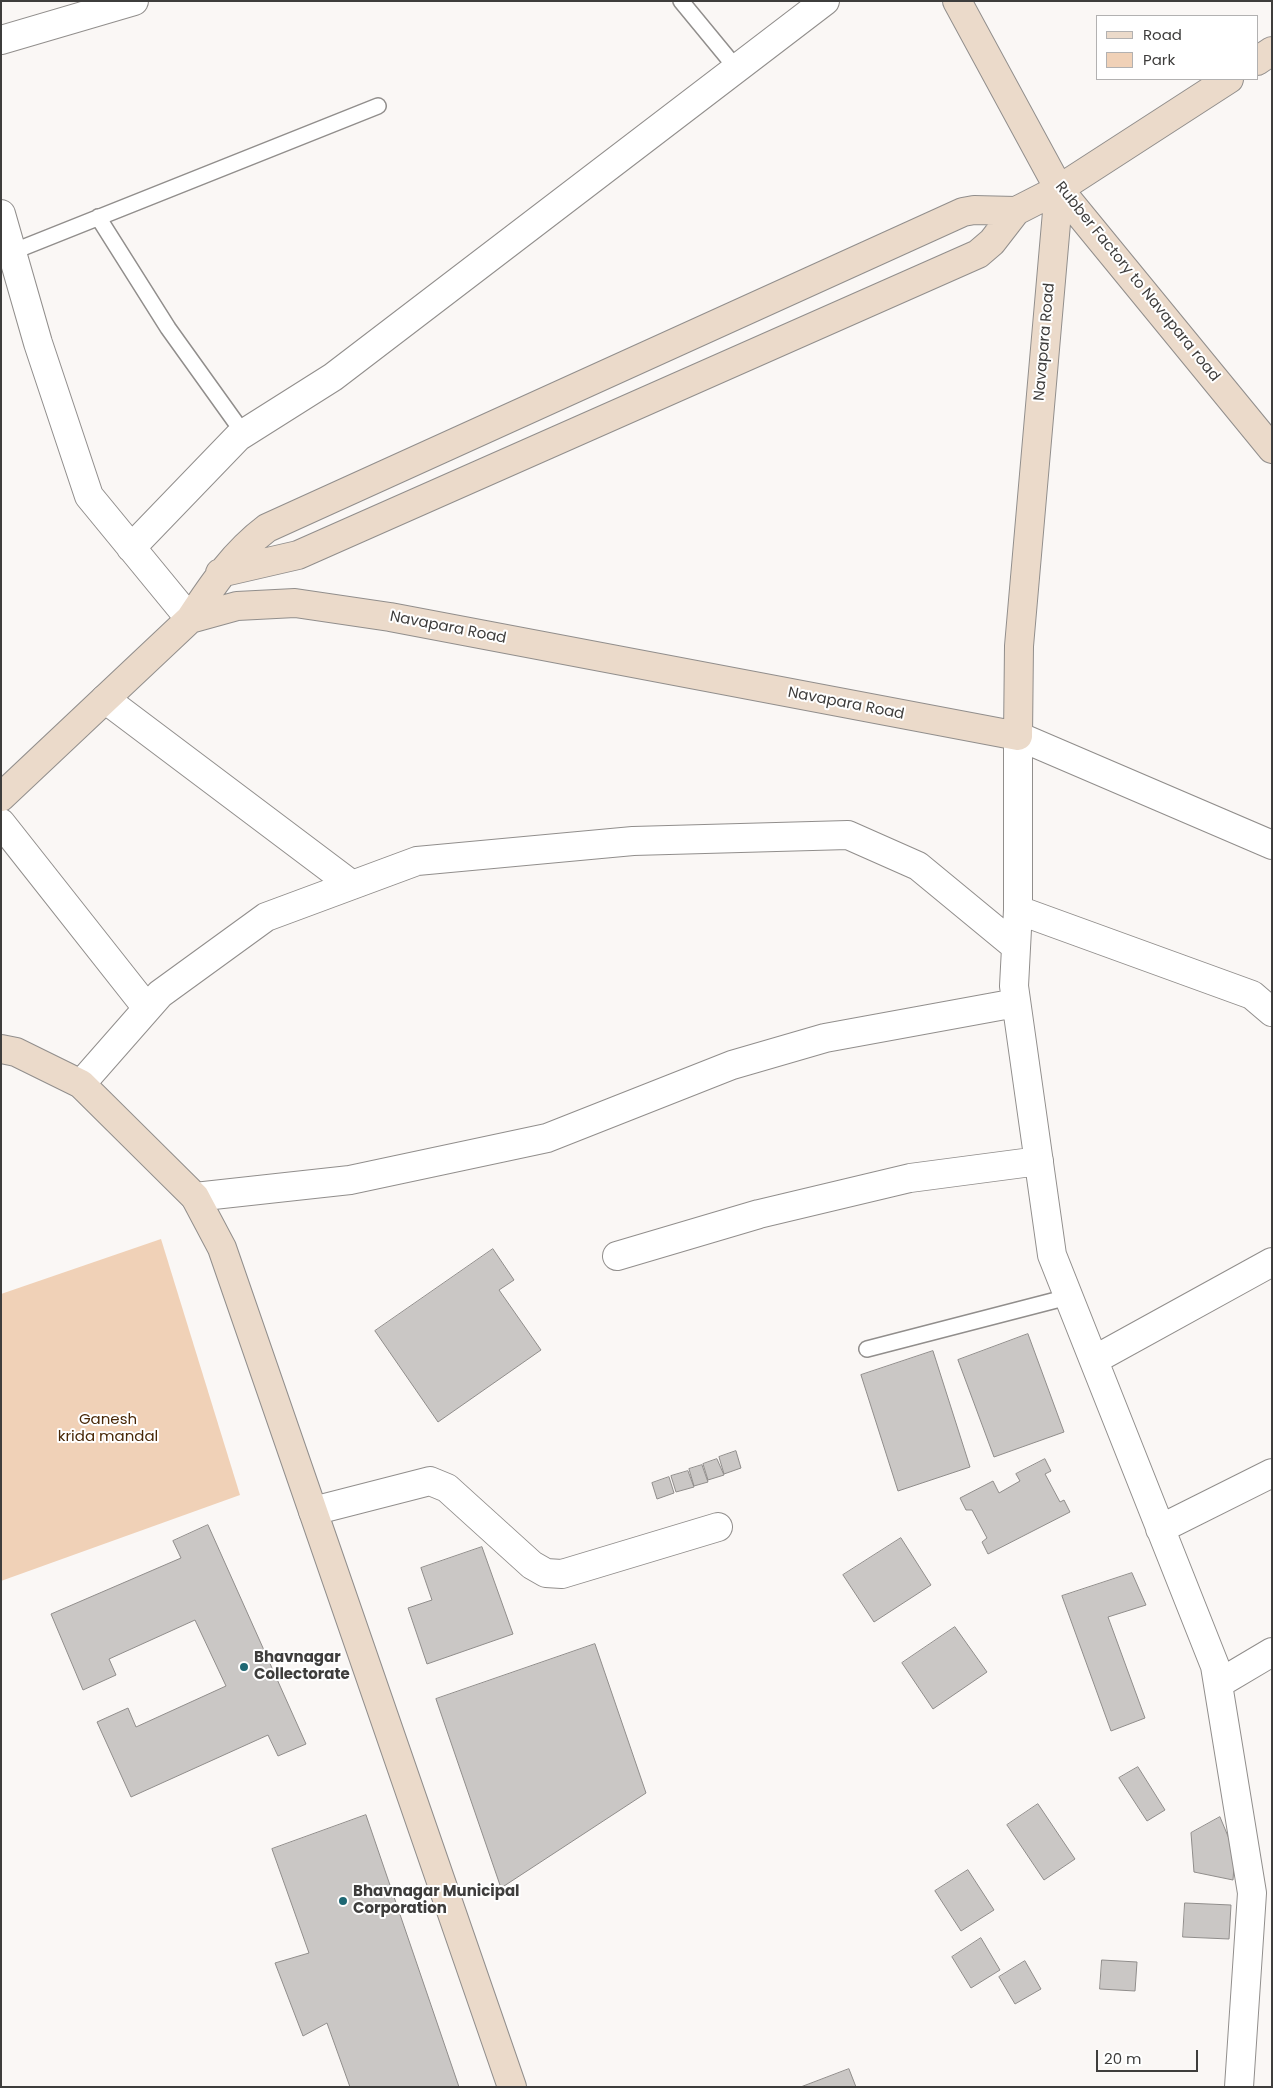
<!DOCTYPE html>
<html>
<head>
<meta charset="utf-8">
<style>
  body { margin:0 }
  #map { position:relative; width:1273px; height:2088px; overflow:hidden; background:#faf7f5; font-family:Poppins,sans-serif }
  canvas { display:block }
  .frame { position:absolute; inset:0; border:2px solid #3e3d3c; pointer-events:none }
  .legend { position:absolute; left:1096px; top:15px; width:162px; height:65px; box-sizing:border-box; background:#fff; border:1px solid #b2b1b1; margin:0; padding:6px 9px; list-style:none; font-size:15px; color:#3e3d3c }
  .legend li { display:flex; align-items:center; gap:10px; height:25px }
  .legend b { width:25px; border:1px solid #b2b1b1 }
  .scale { position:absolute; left:1096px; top:2050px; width:102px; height:22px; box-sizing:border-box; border:2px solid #3e3d3c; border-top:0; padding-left:6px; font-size:15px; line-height:18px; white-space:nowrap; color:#3e3d3c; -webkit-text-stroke:4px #fff; paint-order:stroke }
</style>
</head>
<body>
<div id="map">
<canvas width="1273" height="2088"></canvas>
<div class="frame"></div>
<ul class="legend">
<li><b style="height:6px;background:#ebdaca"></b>Road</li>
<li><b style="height:14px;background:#f0d1b7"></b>Park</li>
</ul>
<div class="scale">20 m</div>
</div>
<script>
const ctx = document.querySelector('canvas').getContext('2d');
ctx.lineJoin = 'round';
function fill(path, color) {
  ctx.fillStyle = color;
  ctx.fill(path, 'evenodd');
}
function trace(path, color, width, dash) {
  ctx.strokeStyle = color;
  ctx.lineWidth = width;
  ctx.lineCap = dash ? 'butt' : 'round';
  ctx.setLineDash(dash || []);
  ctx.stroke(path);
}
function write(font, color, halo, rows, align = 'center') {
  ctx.font = font + ' Poppins,sans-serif';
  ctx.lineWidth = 4;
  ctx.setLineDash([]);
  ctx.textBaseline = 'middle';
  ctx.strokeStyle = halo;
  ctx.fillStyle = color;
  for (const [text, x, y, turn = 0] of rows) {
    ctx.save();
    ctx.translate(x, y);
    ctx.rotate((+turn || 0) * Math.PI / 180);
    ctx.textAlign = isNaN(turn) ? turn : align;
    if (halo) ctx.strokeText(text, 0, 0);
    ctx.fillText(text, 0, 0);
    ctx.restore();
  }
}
const green = new Path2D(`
  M161 1239 240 1495 1 1581V1294Z`);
const building = new Path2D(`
  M493 1249 514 1280 499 1290 541 1350 438 1422 375 1331Z
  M1028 1334 1064 1432 994 1457 958 1360Z
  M933 1351 970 1467 898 1491 861 1375Z
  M736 1451 741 1468 724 1474 719 1457Z
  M717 1459 724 1475 708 1480 703 1464Z
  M1045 1459 1051 1471 1045 1474 1060 1502 1064 1500 1070 1512 988 1554 982 1542 987 1538 972 1510H966L960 1498 993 1481 999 1493 1020 1481 1016 1474Z
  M702 1465 708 1482 694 1486 689 1469Z
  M688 1471 694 1487 676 1492 671 1476Z
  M669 1477 674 1493 657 1499 652 1483Z
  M208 1525 306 1744 278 1756 268 1735 131 1797 97 1722 128 1708 136 1727 226 1686 195 1620 109 1659 116 1675 83 1690 51 1614 181 1558 173 1541Z
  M901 1538 931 1585 874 1622 843 1575Z
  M482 1547 513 1634 427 1664 408 1608 432 1600 421 1568Z
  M1132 1573 1146 1605 1108 1617 1145 1718 1111 1731 1062 1596Z
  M955 1627 987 1672 933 1709 902 1663Z
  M595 1644 646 1793 501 1888 436 1699Z
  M1138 1767 1165 1810 1147 1821 1119 1778Z
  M1038 1804 1075 1859 1044 1880 1007 1825Z
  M366 1815 459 2087H350L327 2023 303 2036 275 1963 309 1953 272 1849Z
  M1220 1817 1235 1853 1233 1880 1194 1872 1191 1833Z
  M968 1870 994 1910 961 1931 935 1891Z
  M1185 1903 1231 1905 1229 1939 1183 1937Z
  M981 1938 1000 1970 971 1988 952 1957Z
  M1102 1960 1137 1962 1135 1991 1100 1989Z
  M1025 1961 1041 1989 1015 2004 999 1977Z
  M849 2069 856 2087H801Z`);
const lane = new Path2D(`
  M681 1 737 69
  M98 217 168 328 244 434
  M12 252 378 106
  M867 1349 1068 1297`);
const street = new Path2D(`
  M1 40 134 1
  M1 214 38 343 89 496 190 619
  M131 548 238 437 333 377 825 1
  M105 699 352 885
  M1 823 147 1008
  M1018 910 1252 995 1272 1012
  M81 1084 160 994 266 917 417 861 633 841 848 835 918 866 1015 946
  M195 1197 350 1180 547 1138 732 1065 825 1038 1016 1003
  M617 1256 759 1214 910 1178 1039 1161
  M1094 1360 1272 1262
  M313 1511 430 1481 447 1488 532 1565 546 1573 562 1574 718 1527
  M1160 1529 1272 1473
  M1218 1684 1272 1652
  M1239 2087 1252 1893 1215 1666 1052 1255 1014 986 1018 910V736L1272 845`);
const secondary = new Path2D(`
  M957 1 1059 189 1272 449
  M1257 61 1272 51
  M220 573 298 555 978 254 992 242 1016 211 1059 189
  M190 619C213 584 234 553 267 528L963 212 974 210 1016 211
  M1 797 190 619 237 606 295 603 390 617 1018 736 1019 646 1059 189 1229 79
  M1 1049 16 1052 81 1084 195 1197 222 1248 512 2087`);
const markers = [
  [244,1667,5,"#1e6773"],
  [343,1901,5,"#1e6773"]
];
const streetNames = [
  ["Rubber Factory to Navapara road",1137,282,51],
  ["Navapara Road",1045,342,-85],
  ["Navapara Road",448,628,11],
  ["Navapara Road",846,704,11]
];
const parkNames = [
  ["Ganesh",108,1420],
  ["krida mandal",108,1437]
];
const poiNames = [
  ["Bhavnagar",254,1658],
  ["Collectorate",254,1675],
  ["Bhavnagar Municipal",353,1892],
  ["Corporation",353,1909]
];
fill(green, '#f0d1b7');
fill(building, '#cac7c5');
trace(building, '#908d8b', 1);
trace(lane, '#918e8c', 18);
trace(street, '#918e8c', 30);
trace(secondary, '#918e8c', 30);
trace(lane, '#fff', 15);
trace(street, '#fff', 28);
trace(secondary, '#ebdaca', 28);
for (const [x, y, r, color] of markers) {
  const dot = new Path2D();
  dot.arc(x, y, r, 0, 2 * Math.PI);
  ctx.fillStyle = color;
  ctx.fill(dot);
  trace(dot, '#fff', 2);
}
write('15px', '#3e3d3c', '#fff', streetNames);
write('15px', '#482706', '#fff', parkNames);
write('bold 15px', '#3e3d3c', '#fff', poiNames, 'left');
</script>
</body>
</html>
